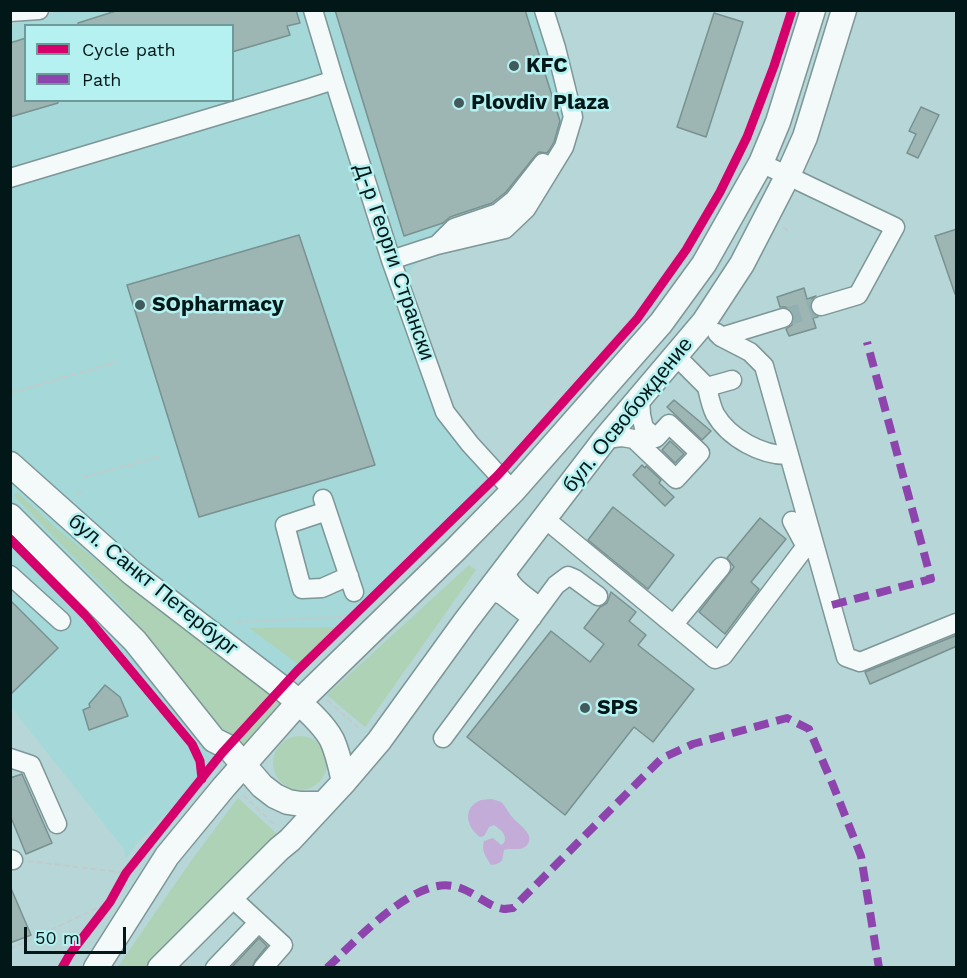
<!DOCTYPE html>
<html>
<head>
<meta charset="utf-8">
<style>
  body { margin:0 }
  #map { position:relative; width:967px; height:978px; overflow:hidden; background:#b6d6d7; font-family:"Work Sans",sans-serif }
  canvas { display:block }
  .frame { position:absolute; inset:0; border:12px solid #021818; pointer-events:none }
  .legend { position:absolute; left:24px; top:24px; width:210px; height:78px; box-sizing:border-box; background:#b6f1f1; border:2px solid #6e9a9a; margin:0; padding:8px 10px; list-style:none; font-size:18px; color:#021818 }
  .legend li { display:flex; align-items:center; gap:12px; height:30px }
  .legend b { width:30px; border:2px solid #6e9a9a }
  .scale { position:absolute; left:24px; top:927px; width:102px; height:27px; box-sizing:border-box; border:3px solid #021818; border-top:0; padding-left:8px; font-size:18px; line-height:21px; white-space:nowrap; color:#021818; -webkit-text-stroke:4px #b6f1f1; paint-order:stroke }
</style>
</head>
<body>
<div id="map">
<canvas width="967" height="978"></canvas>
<div class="frame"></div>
<ul class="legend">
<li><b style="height:8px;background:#d6006c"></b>Cycle path</li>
<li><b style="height:8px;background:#8e44ad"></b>Path</li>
</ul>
<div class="scale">50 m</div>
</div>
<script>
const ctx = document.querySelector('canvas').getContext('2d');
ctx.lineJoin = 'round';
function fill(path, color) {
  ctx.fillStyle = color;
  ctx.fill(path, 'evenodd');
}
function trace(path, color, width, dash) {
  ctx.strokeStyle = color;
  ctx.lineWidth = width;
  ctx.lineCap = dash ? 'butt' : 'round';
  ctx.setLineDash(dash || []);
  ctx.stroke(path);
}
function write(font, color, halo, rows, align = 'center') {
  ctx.font = font + ' "Work Sans",sans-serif';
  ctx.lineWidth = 5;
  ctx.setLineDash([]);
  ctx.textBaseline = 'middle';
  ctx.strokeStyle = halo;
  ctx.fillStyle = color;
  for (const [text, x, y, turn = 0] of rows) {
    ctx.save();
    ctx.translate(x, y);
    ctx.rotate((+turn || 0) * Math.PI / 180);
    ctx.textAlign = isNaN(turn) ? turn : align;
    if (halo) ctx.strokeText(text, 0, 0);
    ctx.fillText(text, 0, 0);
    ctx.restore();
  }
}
const built = new Path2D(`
  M62 10 544 11 573 117 526 209 425 256 413 267 401 284 445 412 498 475 297 671 228 747V756L208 772 136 844 126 859 124 849 11 707V25ZM26 26H232V100H26Z`);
const green = new Path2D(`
  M17 492 58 530 161 611 273 691 231 739 120 604 14 496Z
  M469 565 476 570 365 727 327 695Z
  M336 627 298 664 249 628Z
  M273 701 279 703 243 746 234 742Z
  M273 763a27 27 0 1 1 54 0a27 27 0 1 1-54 0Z
  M238 798 277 834 206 909 146 967 117 968 191 861Z`);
const water = new Path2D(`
  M492 799C492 799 500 802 501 802 506 806 508 813 513 818 518 824 536 835 527 845 522 852 511 847 504 850L502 861 497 864 491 865C486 857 481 851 484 841L493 838 501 845 504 843C508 835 500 829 494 825L489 827 484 836 480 837C466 827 462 807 481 800 482 800 491 799 492 799Z`);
const building = new Path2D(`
  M119 10H296L300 23 287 26 290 35 232 52V26H78V23Z
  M335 10H525L560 121 554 142 550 149 547 153 539 152 535 156 506 192 492 203 450 217 443 223 404 236Z
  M714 13 743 22 706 137 677 127Z
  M26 38V100H57L58 103 10 117V43Z
  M921 107 939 115 918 158 907 153 916 134 909 131Z
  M957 229V293L955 294 935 236Z
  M299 235 375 465 199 517 127 285Z
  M804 288 807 299 816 296 812 299 810 304V310L813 314 818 317 813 318 816 328 789 336 786 329 792 325 794 320V315L790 309 785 307H780L777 297Z
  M674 400 711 431 702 440 667 407Z
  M670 441 684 454 675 463 662 450Z
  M642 465 645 468 646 466 661 480 659 483 674 497 665 506 633 475Z
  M613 507 674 555 648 589 588 540Z
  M760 518 786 539 751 582 759 589 725 634 699 612 734 567 727 558Z
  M611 592 636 612 629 621 646 635 638 645 694 689 653 742 634 727 565 815 467 737 551 631 590 662 604 644 584 628 600 607 607 603Z
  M10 600 58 648 10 695Z
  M957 635V646L870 684 865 672Z
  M105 685 120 697 128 716 89 730 83 710 90 707 89 704Z
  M22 774 52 843 26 854 10 815V778Z
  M10 886 31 935 10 943Z
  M259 938 267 946 255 961 252 968H231Z`);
const minorTunnel = new Path2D(`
  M783 318 821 306`);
const path = new Path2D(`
  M783 227 789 231
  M10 393 117 362
  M84 477 162 456
  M77 495 83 490
  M236 622 353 616
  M327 700 361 730
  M243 795 276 826
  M28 861 126 873
  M10 949 110 902`);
const minor = new Path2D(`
  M313 10 334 80 391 260 445 412 470 444 513 491
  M10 12 39 10
  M761 163 895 227 858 295 821 306
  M10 178 306 89 334 80
  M437 245 454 228 498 213 514 200 543 163
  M391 260 437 245 505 229 526 209 564 147 573 117 556 48 544 10
  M717 333 721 337 783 318
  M721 337 750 352 764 366 846 657 860 662 956 623
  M676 356 707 387 732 380
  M707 387C709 396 711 406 715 414 729 438 762 456 789 455
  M605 439 622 437 634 439 676 479 700 453 669 424 656 438 644 428 641 415 640 399
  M323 499 354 592
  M327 511 285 525 302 589 322 588 349 576
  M544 518 715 659 723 656 803 550 805 545 792 521
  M505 570C509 587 527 596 539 607
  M10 575 61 621
  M489 590 502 595 532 618
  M674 624 721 567
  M443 738 556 585 568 576 575 579 598 596
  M10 758 31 765 57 824
  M10 859 13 860
  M231 897 283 945 263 968
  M215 968 258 923`);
const major = new Path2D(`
  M10 464 132 573 282 688C298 702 322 721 332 740 338 753 341 768 344 782
  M10 516 135 641 214 740 228 747 262 786 275 796 288 802 301 804H322
  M96 968 167 856 223 788 299 702 456 549 513 491 661 323 704 264 761 163 778 122 813 10
  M160 968 279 849 290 840 344 782 379 741 465 622 605 439 704 322 742 264 788 175 805 137 844 10`);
const quiet = new Path2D(`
  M832 605 931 579 867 342
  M327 968C355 942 412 878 453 886 472 889 487 907 504 909 507 909 510 908 513 908L662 758 693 744 787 718 809 729 833 785 861 856 879 968`);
const cycleway = new Path2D(`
  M10 539 85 615 192 744 200 761 202 779
  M62 968 70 954 110 902 126 873 222 753 297 671 498 475 637 319 686 250 720 192 747 137 774 66 792 10`);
const markers = [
  [514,66,6,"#415a5b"],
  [459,103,6,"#415a5b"],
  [140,305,6,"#415a5b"],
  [585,708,6,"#415a5b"]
];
const poiNames = [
  ["KFC",526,66],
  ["Plovdiv Plaza",471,103],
  ["SOpharmacy",152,305],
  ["SPS",597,708]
];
const streetNames = [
  ["Д-р Георги Странски",394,262,71],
  ["бул. Освобождение",628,415,-51],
  ["бул. Санкт Петербург",153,585,39]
];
fill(built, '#a4d8d9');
fill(green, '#aed2b5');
fill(water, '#c3acd8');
fill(building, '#9db6b4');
trace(building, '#799190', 1.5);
trace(minorTunnel, '#92b0b1', 18, [18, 9]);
trace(minor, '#7d9697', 21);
trace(major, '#7d9697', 27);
trace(path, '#c2cbcb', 2, [6, 3]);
trace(minor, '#f4f9f9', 18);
trace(major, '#f4f9f9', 24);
trace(quiet, '#8e44ad', 8, [15, 8]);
trace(cycleway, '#d6006c', 9);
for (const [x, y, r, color] of markers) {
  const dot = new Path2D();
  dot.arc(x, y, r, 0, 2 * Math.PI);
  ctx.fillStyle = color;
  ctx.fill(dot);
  trace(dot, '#b6f1f1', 2);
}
write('bold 21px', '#021818', '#b6f1f1', poiNames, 'left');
write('21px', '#021818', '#b6f1f1', streetNames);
</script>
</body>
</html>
